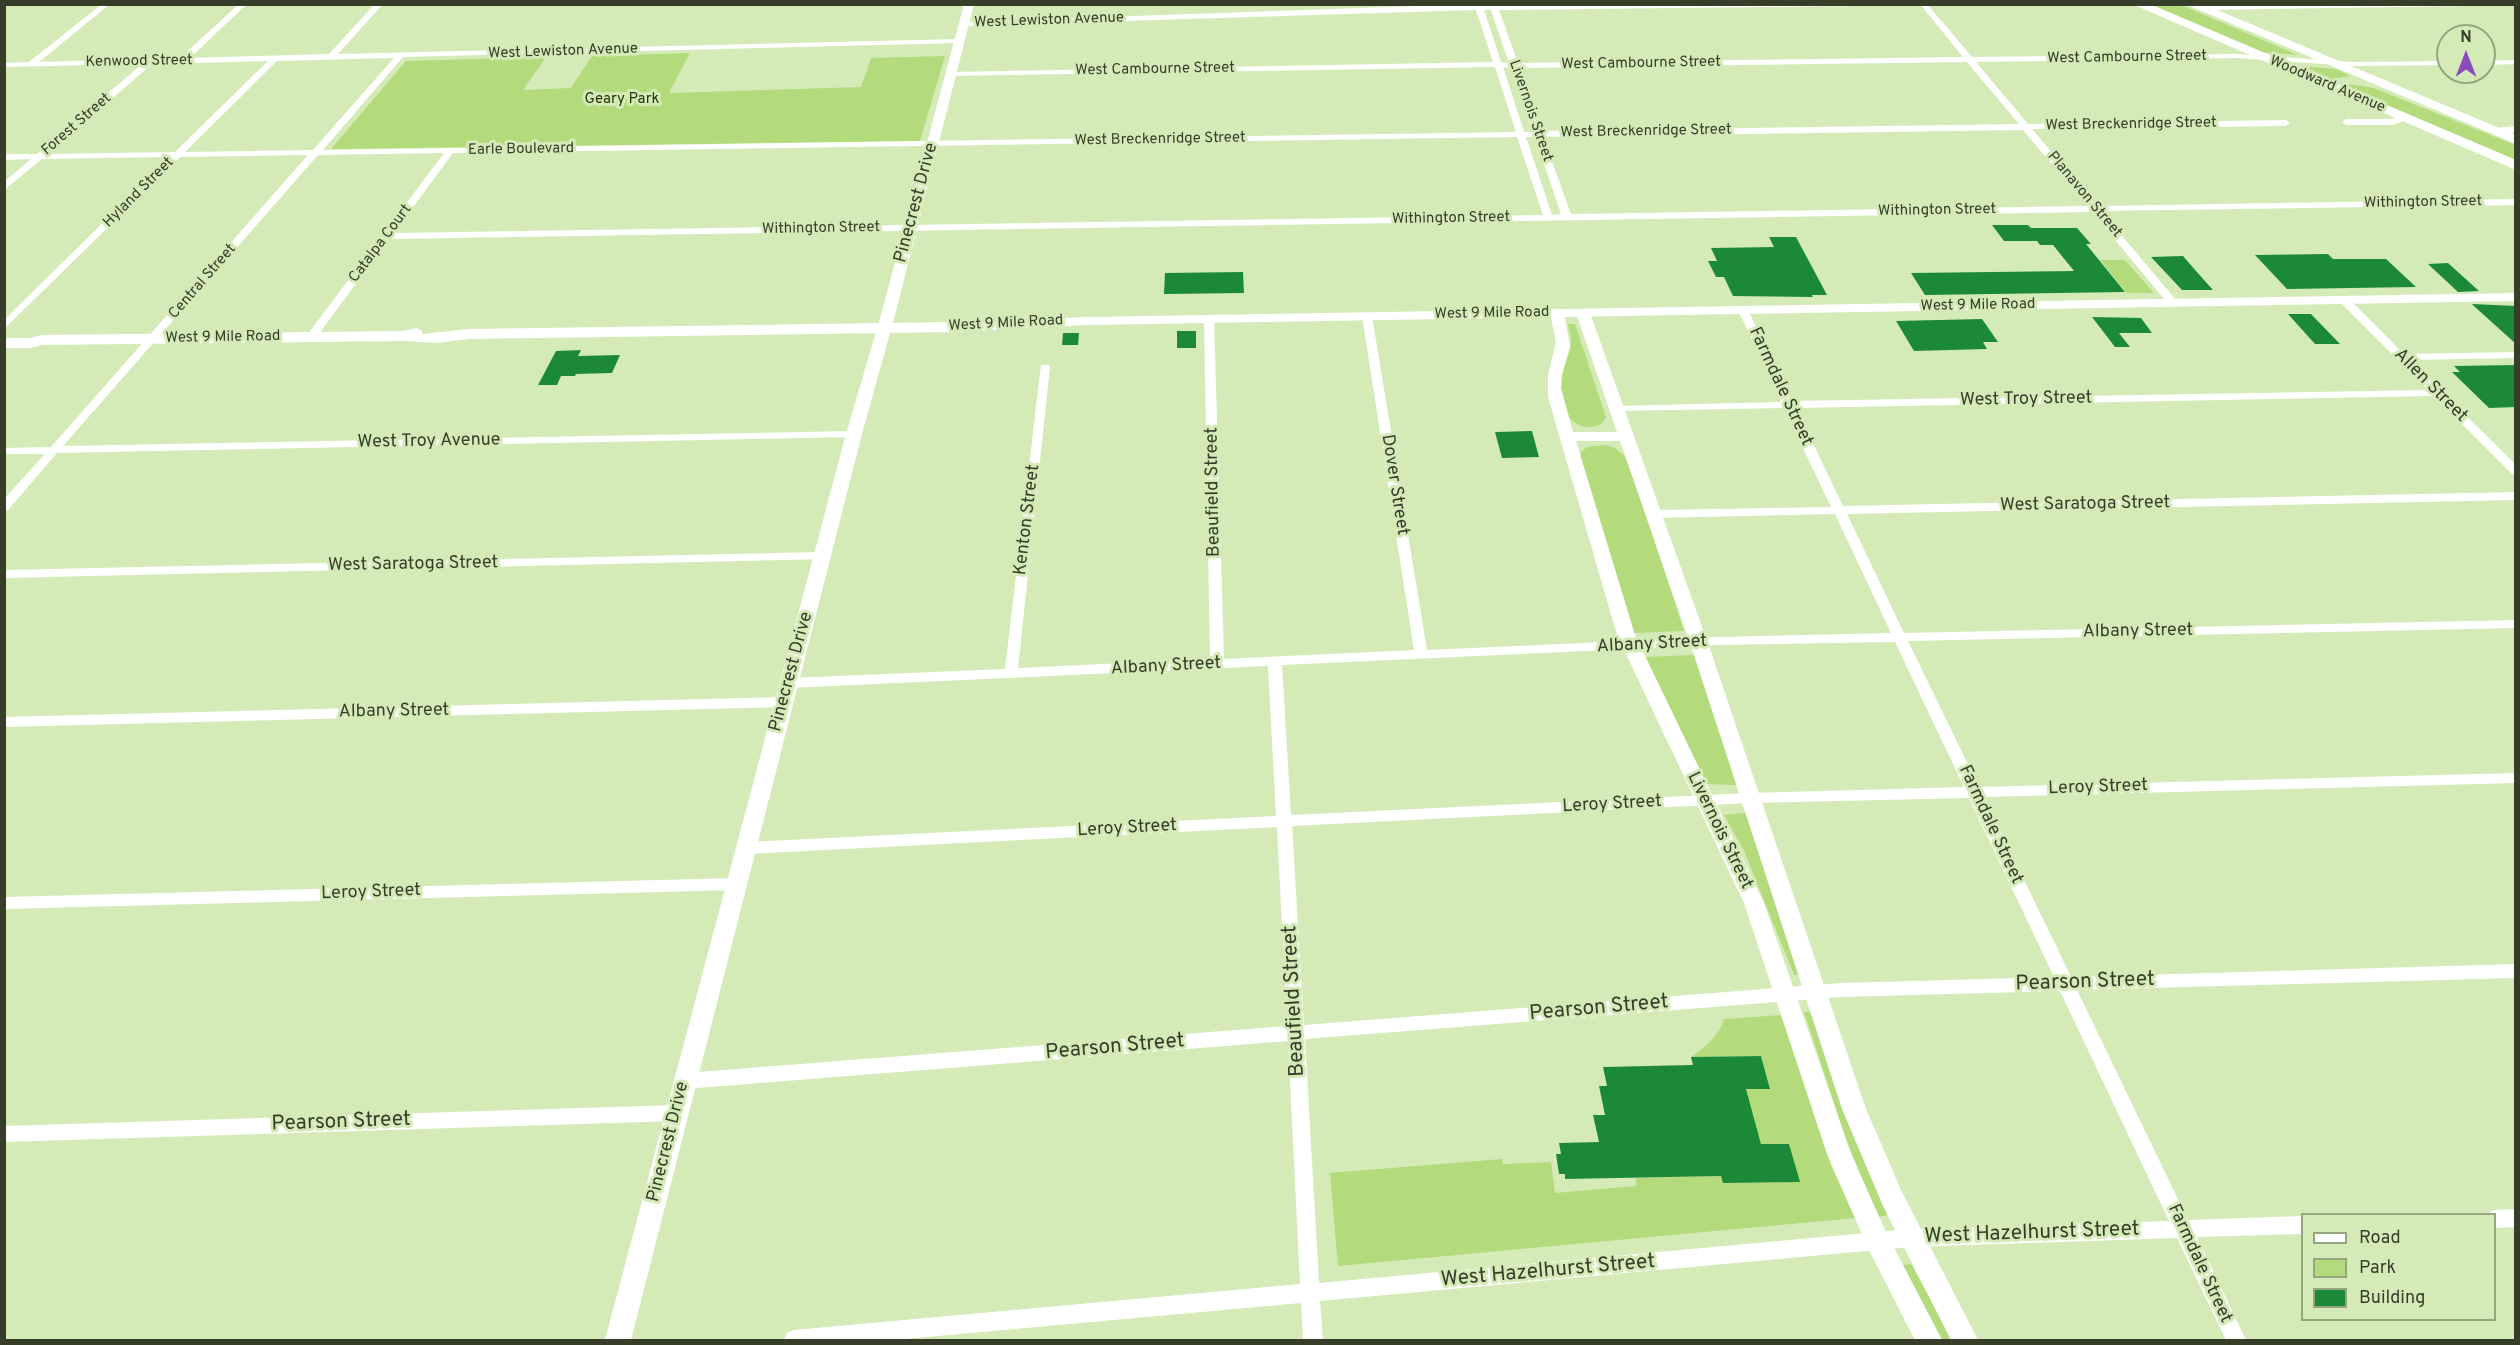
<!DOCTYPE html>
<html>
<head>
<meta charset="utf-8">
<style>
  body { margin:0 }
  #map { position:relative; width:2520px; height:1345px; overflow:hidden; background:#d4ebb8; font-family:Overpass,sans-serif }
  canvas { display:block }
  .frame { position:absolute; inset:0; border:6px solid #363e2a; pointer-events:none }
  .legend { position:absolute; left:2301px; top:1213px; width:195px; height:108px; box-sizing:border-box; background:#d4ebb8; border:2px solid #95a67f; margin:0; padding:8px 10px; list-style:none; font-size:18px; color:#363e2a }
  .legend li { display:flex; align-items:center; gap:12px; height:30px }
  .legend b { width:30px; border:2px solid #95a67f }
  .north { position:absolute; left:2436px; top:24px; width:60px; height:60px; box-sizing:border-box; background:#d4ebb8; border:2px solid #95a67f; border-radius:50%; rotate:0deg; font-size:16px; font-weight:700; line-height:24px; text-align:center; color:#363e2a }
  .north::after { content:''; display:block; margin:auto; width:21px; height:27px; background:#8b49be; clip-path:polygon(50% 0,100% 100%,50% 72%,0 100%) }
</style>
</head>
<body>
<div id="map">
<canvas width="2520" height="1345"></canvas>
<div class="frame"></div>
<ul class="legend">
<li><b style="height:8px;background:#fff"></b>Road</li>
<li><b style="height:16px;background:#b3da7b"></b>Park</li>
<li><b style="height:16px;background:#1c8939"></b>Building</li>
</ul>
<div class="north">N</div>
</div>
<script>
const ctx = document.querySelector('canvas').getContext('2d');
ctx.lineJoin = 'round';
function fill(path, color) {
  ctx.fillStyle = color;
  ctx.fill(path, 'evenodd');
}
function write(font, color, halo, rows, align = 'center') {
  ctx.font = font + ' Overpass,sans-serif';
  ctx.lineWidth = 6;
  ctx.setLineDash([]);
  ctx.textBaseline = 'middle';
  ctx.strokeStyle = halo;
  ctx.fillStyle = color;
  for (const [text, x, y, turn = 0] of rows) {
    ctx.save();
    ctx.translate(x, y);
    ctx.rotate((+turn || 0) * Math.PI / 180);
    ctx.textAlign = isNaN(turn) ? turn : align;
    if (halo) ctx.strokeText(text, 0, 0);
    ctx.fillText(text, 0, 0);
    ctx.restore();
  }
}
const green = new Path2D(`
  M2149 5H2181L2298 55 2261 52Z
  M690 53 669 93 861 87 871 58 945 56 920 141 331 149 406 61 546 57 523 90 571 88 592 56Z
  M2302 66 2336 69 2350 76 2327 80 2299 68Z
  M2347 84 2374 88 2515 145V160L2347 89Z
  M2100 260H2125L2154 293H2127Z
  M1568 324H1575L1606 417C1603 425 1596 427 1587 427 1564 425 1557 394 1562 374 1564 364 1571 353 1571 342 1571 336 1569 330 1568 324Z
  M1605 445 1615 448 1627 458 1684 631 1633 633 1580 458 1581 452 1587 447Z
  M1694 655 1737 785 1707 784 1645 657Z
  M1746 813 1800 974 1794 975 1744 851 1724 815Z
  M1804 1012H1814L1888 1215 1878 1217 1846 1139Z
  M1783 1015 1832 1168 1855 1218 1338 1266 1330 1173 1502 1159 1503 1164 1551 1162 1555 1193 1636 1186V1178L1721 1176 1723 1183 1799 1182 1789 1144H1761L1746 1089 1770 1088 1761 1056 1691 1057C1706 1046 1718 1038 1724 1019Z
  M1911 1264 1953 1340H1942L1902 1265Z`);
const building = new Path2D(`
  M1992 225H2028L2031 228H2077L2091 244H2086L2125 292 1925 295 1911 273 2074 271 2053 245H2040L2037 241H2004Z
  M1769 237H1796L1827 295H1812L1813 297 1733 296 1724 277H1716L1708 261H1717L1711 248 1774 247Z
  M2328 254 2333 259H2386L2416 287 2287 289 2255 255Z
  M2183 256 2196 271 2213 290H2182L2151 257Z
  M2448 263 2479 291 2458 292 2428 264Z
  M1243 272 1244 293 1164 294 1165 273Z
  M2472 304 2516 306V344L2475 307Z
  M2288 314H2311L2340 344H2315Z
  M2092 317 2141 318 2152 333H2119L2130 347H2115Z
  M1982 319 1998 342H1983L1987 349 1914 351 1896 321Z
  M1177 331H1196V348H1177Z
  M1063 333H1079L1078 345H1062Z
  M581 350 578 356 620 355 612 373 576 374 575 376H561L557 385H538L556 351Z
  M2516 365V407L2489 408 2452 372H2460L2454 366Z
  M1532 431 1539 457 1502 458 1495 432Z
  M1761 1056 1770 1089H1746L1761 1144H1789L1800 1182 1723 1183 1721 1176 1565 1179V1174H1559L1556 1154H1561L1559 1143 1599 1142 1593 1115H1605L1599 1086H1607L1603 1067 1693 1065 1691 1057Z`);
const minor = new Path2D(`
  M102 4H110L39 62 180 58 239 4H247L190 58 329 54 375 4H383L338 54 959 39 963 41 959 43 403 57 323 150 1516 132 1495 67 951 76 947 74 951 72 1493 62 1476 10 964 26 960 24 964 22 1474 4H1857L1854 6 1499 10 1518 63 1963 57 1920 4H1927L1972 57 2237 54 2353 62 2448 61V65L2353 66 2237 58 1976 62 2028 124 2286 120 2290 123 2286 126 2032 129 2097 206 2516 199V205L2101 211 2177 301 2178 303 2173 306 2169 305 2092 212 389 239 315 339 311 340 306 337 307 335 444 153 318 155 63 446 854 431 860 434 854 437 57 453 8 510 4 511V499L45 454H4V448L51 447 308 155 180 157 4 329V320L170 157 42 159 4 190V182L31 159 4 160V154H37L142 64 4 67V63L29 62ZM1484 10H1491L1509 63 1501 62ZM394 58 313 150 185 152 277 61ZM268 61 175 152 48 154 152 64ZM1967 62 2019 124 1542 131 1519 68ZM1503 67 1511 68 1533 132H1524ZM2023 130 2087 206 1571 214 1543 137ZM1517 137 1543 215 394 233 453 153ZM1526 137H1535L1561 214 1552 215Z
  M2280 4H2467L2464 6 2199 10 2195 8 2199 6Z
  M2516 60V64L2484 65V61Z
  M2405 115 2408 116V120L2392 125H2346L2342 122 2346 119H2391Z
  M2516 126V132L2496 134 2492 131 2496 128Z
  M2344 297 2348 298 2404 354 2516 352V358L2410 360 2516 465V475L2512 474 2434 396 1796 408 1843 506 2516 492V500L1847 514 1904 633 2516 620V628L1908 641 1979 787 2516 773V783L1984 797 2071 977 2516 964V978L2077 990 2188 1220 2302 1216V1234L2197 1237 2246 1340H2226L2177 1238 1910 1247 1320 1301 1323 1340H1303L1301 1303 894 1340H784L787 1333 794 1330 1300 1284 1288 1041 685 1089 679 1086 676 1081 679 1076 685 1073 1287 1026 1277 827 746 854 741 852 738 848 741 844 746 842 1276 816 1268 666 789 688 782 683 789 678 1005 669 1041 365H1049L1050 367 1018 668 1210 659 1204 319 1209 316 1214 319 1224 659 1414 650 1362 316 1367 313 1372 316 1427 650 1717 637 1891 633 1835 514 1654 518 1648 514 1654 510 1831 507 1784 408 1617 411 1611 408 1613 406 1781 402 1738 310 1743 307 1748 310 1792 401 2428 390 2340 302V298ZM1895 642 1964 787 1750 793 1291 815 1282 665 1717 645ZM1969 798 2054 977 1841 983 1304 1025 1292 826 1750 803ZM2060 991 2169 1221 1910 1229 1319 1283 1305 1039 1841 997Z
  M822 552 828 556 826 559 4 578V570Z
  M784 697 791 702 784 707 4 727V717Z
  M737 878 742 880 745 884 742 888 737 890 4 909V897Z
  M677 1105 683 1107 686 1113 683 1119 677 1121 4 1142V1126Z
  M2516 1209V1227L2494 1228V1214H2487L2494 1210Z`);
const tertiary = new Path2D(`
  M964 4H974L895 315 862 434 631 1340H605L846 434 881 315Z
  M1557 309 1564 313 1570 346 1562 375 1561 388 1573 432H1617L1576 313 1583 309 1590 313 1711 652 1866 1109 1901 1190 1978 1340H1951L1883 1206 1842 1109 1693 652 1620 441H1576L1635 635 1764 903 1851 1154 1887 1234 1942 1340H1915L1869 1250 1827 1154 1744 903 1617 635 1548 397V375L1556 342 1550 313Z`);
const secondary = new Path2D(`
  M2516 293V301L1087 325 956 332 469 339 436 343 404 341 42 345 30 348H4V338H30L42 335 404 331 416 328 421 330 423 334 469 329 956 322 1087 317Z`);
const primary = new Path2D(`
  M2132 4H2150L2516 160V170Z
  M2185 4H2203L2516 135V144Z`);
const farStreetnames = [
  ["West Lewiston Avenue",1049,21,-2],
  ["West Lewiston Avenue",563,52,-2],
  ["West Cambourne Street",2127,58,-1],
  ["Kenwood Street",139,62,-1],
  ["West Cambourne Street",1641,64,-1],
  ["West Cambourne Street",1155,70,-1],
  ["Woodward Avenue",2327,85,23],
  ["Livernois Street",1530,111,71],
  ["Forest Street",77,125,-41],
  ["West Breckenridge Street",2131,125,-1],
  ["West Breckenridge Street",1646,132,-1],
  ["West Breckenridge Street",1160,140,-1],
  ["Earle Boulevard",521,150,-1],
  ["Hyland Street",139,193,-45],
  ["Planavon Street",2084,195,50],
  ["Withington Street",2423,203,-1],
  ["Withington Street",1937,211,-1],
  ["Withington Street",1451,219,-1],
  ["Withington Street",821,229,-1],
  ["Catalpa Court",381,244,-53],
  ["Central Street",203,282,-49],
  ["West 9 Mile Road",1978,306,-1],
  ["West 9 Mile Road",1492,314,-1],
  ["West 9 Mile Road",1006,324,-3],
  ["West 9 Mile Road",223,338,-1]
];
const farParknames = [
  ["Geary Park",622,100]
];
const streetNames = [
  ["Pinecrest Drive",917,203,-75],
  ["Allen Street",2430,386,45],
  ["Farmdale Street",1780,387,65],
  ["West Troy Street",2026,400,-1],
  ["West Troy Avenue",429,442,-1],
  ["Dover Street",1394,485,81],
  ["Beaufield Street",1214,492,-91],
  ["West Saratoga Street",2085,505,-1],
  ["Kenton Street",1028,520,-83],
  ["West Saratoga Street",413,565,-1],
  ["Albany Street",2138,632,-1],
  ["Albany Street",1652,645,-3],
  ["Albany Street",1166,667,-3],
  ["Pinecrest Drive",792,672,-75],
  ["Albany Street",394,712,-1],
  ["Leroy Street",2098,788,-2],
  ["Leroy Street",1612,805,-3],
  ["Farmdale Street",1990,825,65],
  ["Leroy Street",1127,829,-3],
  ["Livernois Street",1719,831,64],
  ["Leroy Street",371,893,-2],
  ["Pinecrest Drive",669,1142,-76],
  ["Farmdale Street",2199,1264,65]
];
const nearStreetnames = [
  ["Pearson Street",2085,983,-2],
  ["Beaufield Street",1295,1001,-93],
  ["Pearson Street",1599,1009,-5],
  ["Pearson Street",1115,1048,-5],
  ["Pearson Street",341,1123,-2],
  ["West Hazelhurst Street",2032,1234,-2],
  ["West Hazelhurst Street",1548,1272,-5]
];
fill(green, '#b3da7b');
fill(building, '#1c8939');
fill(minor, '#fff');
fill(tertiary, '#fff');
fill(secondary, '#fff');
fill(primary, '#fff');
write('15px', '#363e2a', '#d4ebb8', farStreetnames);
write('15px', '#233304', '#d4ebb8', farParknames);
write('18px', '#363e2a', '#d4ebb8', streetNames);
write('21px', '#363e2a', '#d4ebb8', nearStreetnames);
</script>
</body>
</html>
